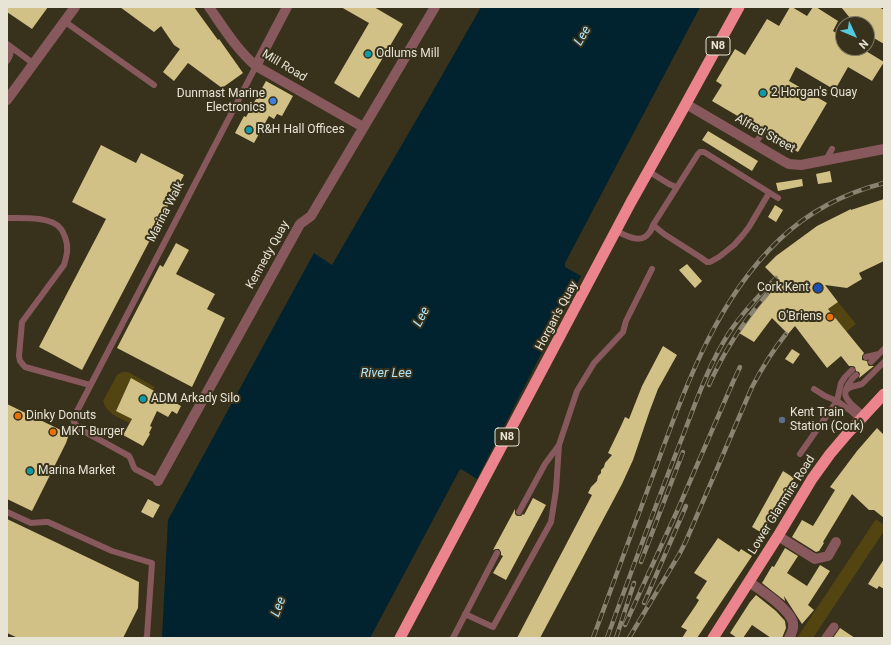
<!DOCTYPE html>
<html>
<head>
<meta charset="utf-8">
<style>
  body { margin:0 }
  #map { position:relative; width:891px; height:645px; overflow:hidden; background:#38311b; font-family:Roboto,sans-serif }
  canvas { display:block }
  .frame { position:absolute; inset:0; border:8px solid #e7e4d6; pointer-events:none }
  .north { position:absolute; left:835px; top:16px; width:40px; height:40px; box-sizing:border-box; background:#38311b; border:1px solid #7e7966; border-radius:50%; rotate:134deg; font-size:11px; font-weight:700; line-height:16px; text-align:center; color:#e7e4d6 }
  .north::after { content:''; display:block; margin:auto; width:14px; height:18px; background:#54cade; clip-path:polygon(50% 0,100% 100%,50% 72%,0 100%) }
</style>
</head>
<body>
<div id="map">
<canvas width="891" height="645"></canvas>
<div class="frame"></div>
<div class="north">N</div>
</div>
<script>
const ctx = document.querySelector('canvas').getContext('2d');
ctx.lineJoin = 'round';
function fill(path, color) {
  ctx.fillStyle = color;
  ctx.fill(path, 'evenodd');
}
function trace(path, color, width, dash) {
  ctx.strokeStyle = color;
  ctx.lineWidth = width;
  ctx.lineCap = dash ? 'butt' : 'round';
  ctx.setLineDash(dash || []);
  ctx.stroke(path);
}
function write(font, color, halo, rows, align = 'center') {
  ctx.font = font + ' Roboto,sans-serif';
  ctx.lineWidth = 4;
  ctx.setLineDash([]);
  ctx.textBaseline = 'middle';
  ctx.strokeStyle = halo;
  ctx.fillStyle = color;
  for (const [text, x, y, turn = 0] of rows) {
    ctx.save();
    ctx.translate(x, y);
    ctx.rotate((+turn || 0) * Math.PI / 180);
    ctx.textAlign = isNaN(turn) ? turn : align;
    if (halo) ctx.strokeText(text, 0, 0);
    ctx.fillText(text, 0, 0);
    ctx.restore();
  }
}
const green = new Path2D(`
  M838 302 856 324 846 332 828 309Z
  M122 372H128L155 387 153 390 131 379 116 410 132 419 130 423C119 418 107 414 103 401L117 375Z
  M876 519 884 525V531L813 638H797Z`);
const water = new Path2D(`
  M481 7H700L565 263V267L581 276 477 479 461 469 459 471 370 638H162L168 520 314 253 332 265 429 98Z`);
const building = new Path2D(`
  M7 7H48L32 29 7 12Z
  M120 7H194L218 40 219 39 243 73 222 88 188 63 174 81 163 72 180 49 174 45 161 26 154 32Z
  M341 7H374L403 24 359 98 334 83 369 23Z
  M790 7H792L807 16 813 7H816L838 21 833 31 843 37V48H861L884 62 872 81 848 67 835 90 796 67 789 81 827 103 798 152 767 134V130L765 128H761L760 129 712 101 722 85 716 81 735 49 745 55 767 19 779 26Z
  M841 7H879L884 10V44L867 34V24H855Z
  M266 81 293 96 282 116 277 114 274 119 269 116 254 143 235 133 244 116 246 117Z
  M708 131 758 161 752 171 702 140Z
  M101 145 136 163 141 153 184 175 82 370 39 347 106 219 72 202Z
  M830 171 832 182 818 184 816 174Z
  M802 179 803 186 778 191 776 183Z
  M884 199V261L859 273 862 279 847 288 825 285 838 302 828 309 864 353 862 356V360L867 361 868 365 869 366H874L859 378 860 374 859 372 856 371 855 367 853 366H849L841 356 827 368 795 326 788 334 772 318 754 342 739 333 752 314 780 282 765 267 776 256 802 237 817 226 851 209V210Z
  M775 205 783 210 776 222 768 217Z
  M176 243 189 250 176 274 215 294 207 309 225 318 192 387 117 348 160 265 163 267Z
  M687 264 702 281 695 288 679 270Z
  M663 346 677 355 658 389 650 410 633 460 622 484 540 638H517L592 495 588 493 591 487 597 481 598 476 601 473V470L604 467 605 463 612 455 608 453 621 426 625 417 629 419 642 386Z
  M792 349 800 354 793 364 785 359Z
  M131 378 181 406 177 414 172 411 168 417 157 411 150 426 152 427 149 433 150 434 143 446 123 435 132 419 116 411Z
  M7 404 69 434 66 443 32 511 7 499Z
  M877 428 884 435V518L874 510H869L852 494 823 542 824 543 819 551 816 552 792 537 802 520 813 526 835 490 830 487 857 451Z
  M783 471 794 478 762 533 752 527Z
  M533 498 546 505 506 580 493 573 503 556 501 555V552L499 549H496L493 550 515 509V514L517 516H521L523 514 524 515Z
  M148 499 160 505 153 518 141 512Z
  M7 519 139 582 138 608 123 638H18L7 633Z
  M718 538 739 552 741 549 752 556 697 638H682L687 630 681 627 696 605 699 600 696 598 707 581 694 573Z
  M785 548 798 556 787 573 807 586 820 565 830 571 808 605 814 610 802 624 784 596 785 601 762 583 772 566 774 567Z
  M884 559V589L879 586 877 589 868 584Z
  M756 595 776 611 785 621 786 628 782 638H771L752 625 743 638H737L730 633 750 602Z
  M840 628 855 638H833Z`);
const service = new Path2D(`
  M64 21 154 85
  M7 44 34 64
  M7 61C11 55 12 51 8 45
  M754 145 763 132
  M826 160 832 149
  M648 171 669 184 676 187
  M769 193 749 227 742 236 734 245 719 257 710 262H707L700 257 664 234 653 225 698 154 700 152H704L778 198
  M7 218C21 218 52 216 61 229 63 231 64 235 65 237 69 247 67 255 64 265L22 322 19 356 20 361 25 367 90 385
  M616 231C626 235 640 245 649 233 651 231 652 228 653 225
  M866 357 879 354
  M871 362 884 349
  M856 375C851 379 843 390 846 397 849 404 859 410 864 415
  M814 389 825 396 837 401 851 411 860 420
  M846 390 851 387 862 384 884 362
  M800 454 837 401 841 383 845 377 852 370
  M158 481 135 469C132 465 132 460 129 456L78 428 74 422 73 419 256 66
  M7 512 31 523 45 522H48L112 551 152 563 147 636 146 638
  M519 512 545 464 559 445 577 391 594 363 623 332 626 321 652 269
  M465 614 493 627 551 522 556 490 559 445
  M453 638 497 553`);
const pedestrian = new Path2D(`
  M826 638 834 627`);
const minor = new Path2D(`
  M209 7C223 27 237 50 256 66L363 127
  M256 66 287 7
  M158 481 300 224 311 216 435 7
  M778 536 815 559 828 556 836 542
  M749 582C761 590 790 609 793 623 794 628 792 633 789 638`);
const tertiary = new Path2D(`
  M7 100 75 7
  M686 104 785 162 789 164 801 165 884 149`);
const trunk = new Path2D(`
  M400 638 631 202 677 120 739 7
  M713 638 778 536 812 479 830 454 847 434 884 394`);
const rail = new Path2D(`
  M709 385C724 351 743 322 767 294
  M641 562 683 452
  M644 603 686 506
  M625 625 678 509 733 382 740 367
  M593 638C614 581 635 524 656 467 685 388 716 300 779 240 808 212 845 193 884 183
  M607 638C632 570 657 501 684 433 697 399 709 364 729 333 742 313 759 295 776 278
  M616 638 634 583
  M629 638 680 553 686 541 752 387C762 368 773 350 786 334`);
const markers = [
  [368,54,4,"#0f9aa8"],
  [763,93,4,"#0f9aa8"],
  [273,101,4,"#3f7fe0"],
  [249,130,4,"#0f9aa8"],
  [818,288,5,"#1a4fb4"],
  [830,317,4,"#e8710a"],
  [143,399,4,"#0f9aa8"],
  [18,416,4,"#e8710a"],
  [782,420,4,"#5c6f8a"],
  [53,432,4,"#e8710a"],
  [30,471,4,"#0f9aa8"]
];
const shields = [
  [718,46,24],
  [507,437,24]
];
const shieldNames = [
  ["N8",718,46],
  ["N8",507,437]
];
const poiNames = [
  ["Odlums Mill",376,54],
  ["2 Horgan's Quay",771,93],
  ["Dunmast Marine",265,94,"right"],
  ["Electronics",265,108,"right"],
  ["R&H Hall Offices",257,130],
  ["Cork Kent",809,288,"right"],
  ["O'Briens",822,317,"right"],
  ["ADM Arkady Silo",151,399],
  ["Kent Train",790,413],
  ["Station (Cork)",790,427],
  ["Dinky Donuts",26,416],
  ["MKT Burger",61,432],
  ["Marina Market",38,471]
];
const streetNames = [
  ["Mill Road",284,66,31],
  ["Alfred Street",765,134,29],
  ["Marina Walk",166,212,-63],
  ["Kennedy Quay",268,255,-61],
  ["Horgan's Quay",557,316,-62],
  ["Lower Glanmire Road",782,505,-58]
];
const waterNames = [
  ["Lee",583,36,-60],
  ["Lee",422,317,-62],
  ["River Lee",386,374],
  ["Lee",279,607,-69]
];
fill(green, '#524512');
fill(water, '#00232f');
fill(building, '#d2c187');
trace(service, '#88595c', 6);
trace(pedestrian, '#88595c', 9);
trace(minor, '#88595c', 10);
trace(tertiary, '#88595c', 10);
trace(trunk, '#ec848d', 11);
trace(rail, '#898472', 4.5);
trace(rail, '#38311b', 3, [9]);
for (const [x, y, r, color] of markers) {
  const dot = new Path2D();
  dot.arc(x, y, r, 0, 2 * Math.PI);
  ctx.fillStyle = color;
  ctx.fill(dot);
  trace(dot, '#38311b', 1.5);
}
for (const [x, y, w] of shields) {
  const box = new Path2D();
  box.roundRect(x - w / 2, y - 9, w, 18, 3);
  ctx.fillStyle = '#38311b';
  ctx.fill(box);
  trace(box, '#e7e4d6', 1);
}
write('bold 11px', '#e7e4d6', null, shieldNames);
write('12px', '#e7e4d6', '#38311b', poiNames, 'left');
write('12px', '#e7e4d6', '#38311b', streetNames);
write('italic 13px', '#ade5fb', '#38311b', waterNames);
</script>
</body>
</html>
